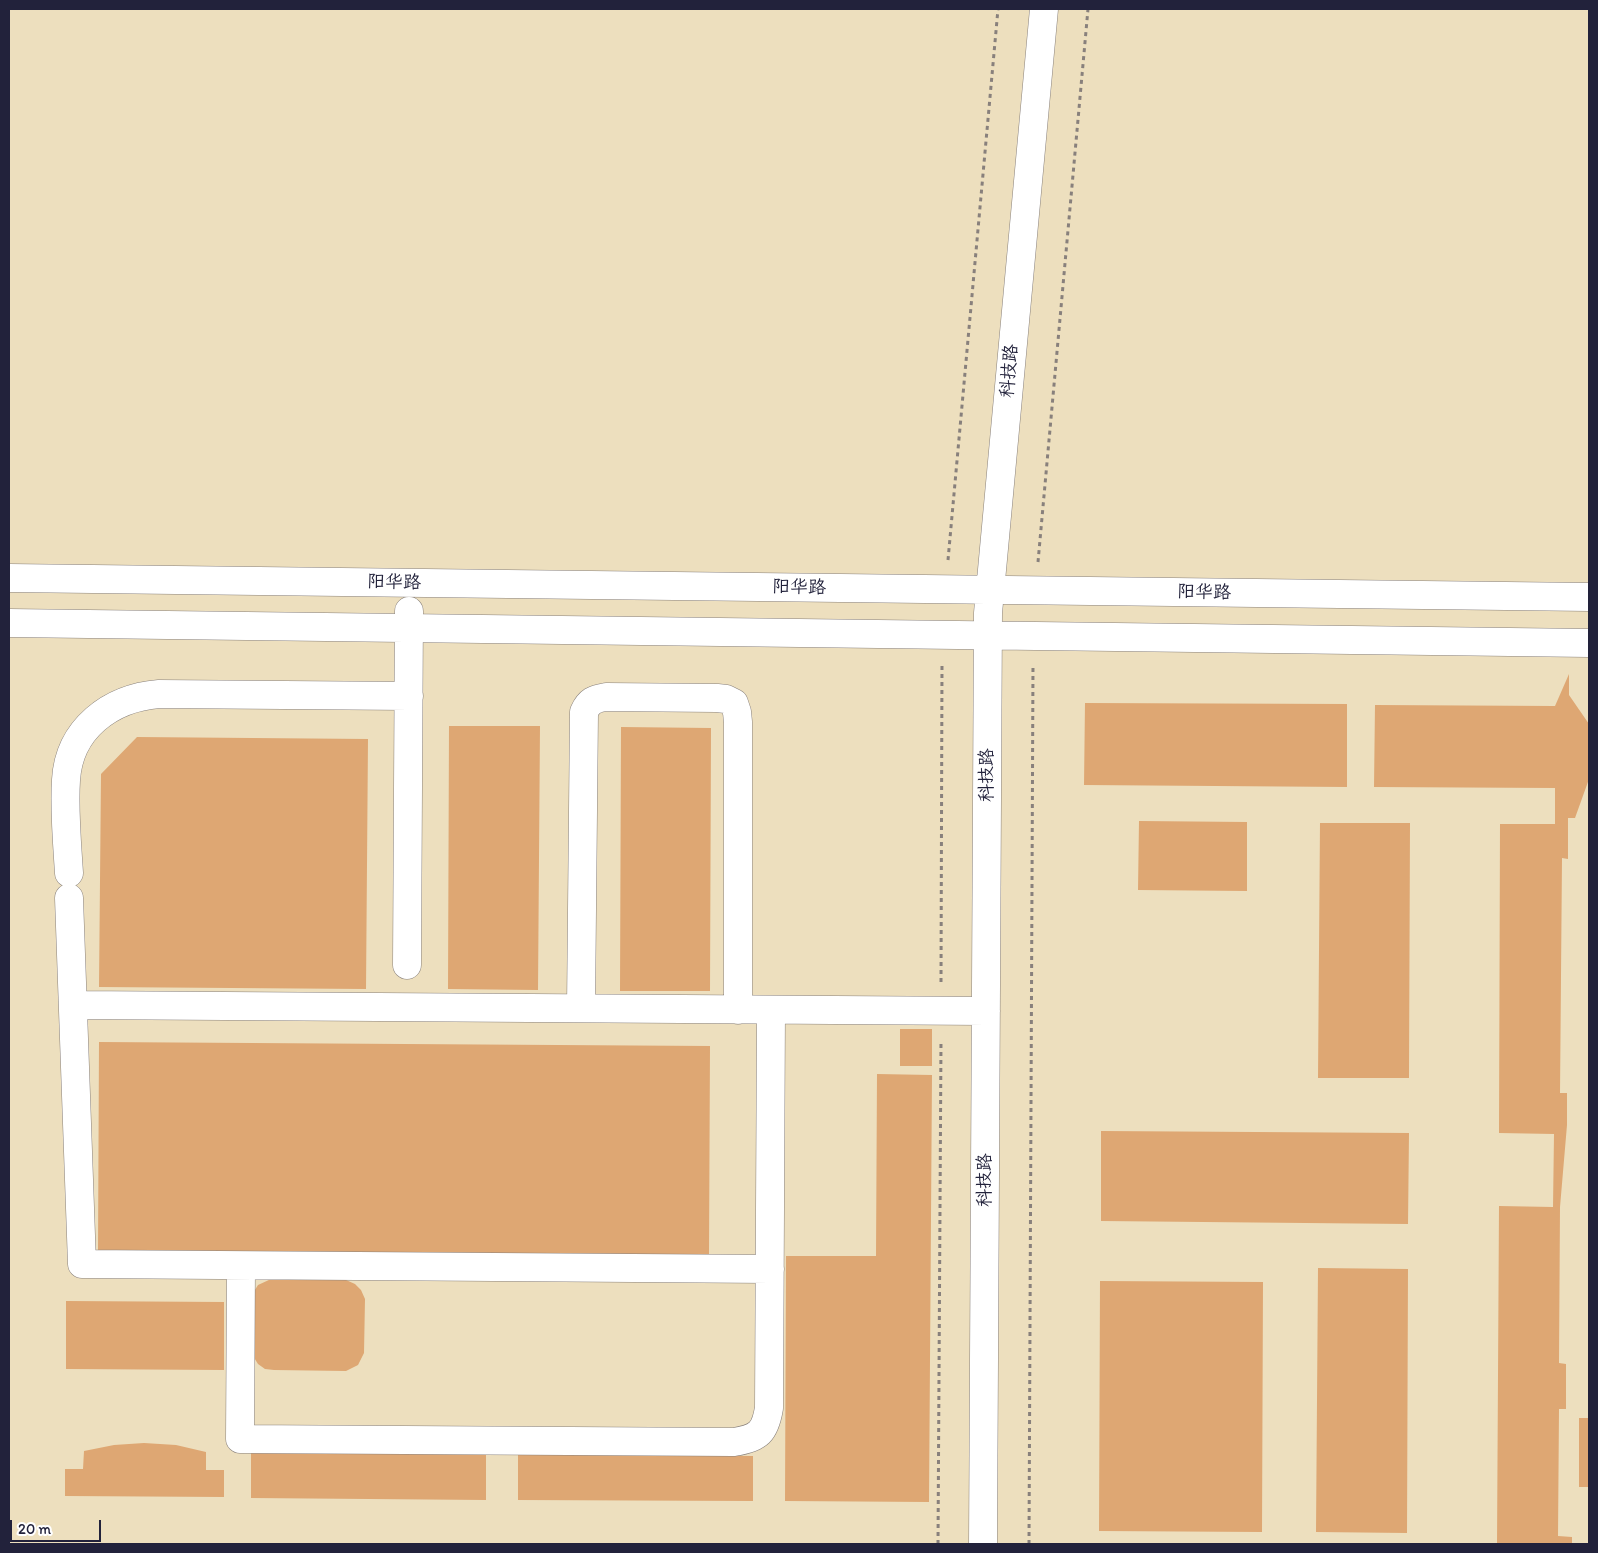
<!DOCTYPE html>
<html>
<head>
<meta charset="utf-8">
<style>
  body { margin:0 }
  #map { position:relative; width:1598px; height:1553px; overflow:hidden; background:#eddfbe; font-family:Itim,sans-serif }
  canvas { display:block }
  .frame { position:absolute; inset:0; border:10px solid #22223b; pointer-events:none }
  .scale { position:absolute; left:10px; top:1520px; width:91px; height:22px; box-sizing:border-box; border:2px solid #22223b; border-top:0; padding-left:6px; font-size:15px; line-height:18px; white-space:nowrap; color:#22223b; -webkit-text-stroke:4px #fff; paint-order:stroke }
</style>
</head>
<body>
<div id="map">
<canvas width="1598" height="1553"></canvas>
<div class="frame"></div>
<div class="scale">20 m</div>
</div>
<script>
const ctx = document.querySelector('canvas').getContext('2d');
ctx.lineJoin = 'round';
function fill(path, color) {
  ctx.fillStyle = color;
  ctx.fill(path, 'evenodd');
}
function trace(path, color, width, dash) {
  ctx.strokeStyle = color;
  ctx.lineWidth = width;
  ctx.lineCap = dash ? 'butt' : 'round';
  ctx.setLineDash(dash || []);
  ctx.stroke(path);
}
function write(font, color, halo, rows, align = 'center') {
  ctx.font = font + ' Itim,"LXGW WenKai TC",sans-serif';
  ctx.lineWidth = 4;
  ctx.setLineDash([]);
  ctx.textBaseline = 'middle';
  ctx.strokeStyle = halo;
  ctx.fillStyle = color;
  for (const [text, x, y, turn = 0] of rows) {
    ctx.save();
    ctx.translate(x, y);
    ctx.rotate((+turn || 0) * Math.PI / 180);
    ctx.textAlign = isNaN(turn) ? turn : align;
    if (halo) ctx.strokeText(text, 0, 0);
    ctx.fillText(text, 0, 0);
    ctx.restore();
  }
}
const building = new Path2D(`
  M1569 674V695L1589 724V779L1575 818H1568V859L1562 858 1560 1093H1567V1125L1560 1207 1559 1363 1566 1364V1409H1559L1558 1536 1572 1537V1544H1497L1499 1206 1553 1207 1554 1134 1499 1133 1500 824H1555V788L1374 787 1375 705 1555 706Z
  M1085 703 1347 704V787L1084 785Z
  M449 726H540L538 990 448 989Z
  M621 727 711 728 710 991H620Z
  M137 737 368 739 366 989 99 987 101 774Z
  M1139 821 1247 822V891L1138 890Z
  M1320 823H1410L1409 1078H1318Z
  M900 1029H932V1066H900Z
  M99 1042 710 1046 709 1255 98 1251Z
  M877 1074 932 1075 929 1502 785 1501 786 1256H876Z
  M1101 1131 1409 1133 1408 1224 1101 1221Z
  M1318 1268 1408 1269 1407 1533 1316 1532Z
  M271 1279 346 1280 355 1284 361 1290 365 1299 364 1353 358 1365 346 1371 274 1370 265 1369 258 1364 253 1356V1293L258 1285Z
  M1100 1281 1263 1282 1262 1532 1099 1531Z
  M66 1301 224 1302V1370L66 1369Z
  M1579 1418H1589V1487H1579Z
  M144 1443 176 1445 206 1452V1470H224V1497L65 1496V1469H83L84 1451 114 1445Z
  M251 1452 486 1454V1500L251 1498Z
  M518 1454 753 1456V1501L518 1500Z`);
const path = new Path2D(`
  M948 560 998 9
  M1038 562 1088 9
  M941 982 942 663
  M938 1544 941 1040
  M1029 1544 1033 665`);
const minor = new Path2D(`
  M9 578 1589 597
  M9 623 1589 643
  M69 873C67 842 64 810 66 780 69 729 110 698 159 694L409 696
  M69 898 82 1264 770 1269
  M407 965 409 611
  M73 1005 986 1011
  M581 1008 584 712C589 701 594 699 606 697L717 698 726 699 734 703 737 712 738 722V1010
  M241 1266 240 1439 734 1442C759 1438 765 1432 769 1408L771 1010
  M983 1544 988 613 1044 9`);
const streetNames = [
  ["科技路",1010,371,-85],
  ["阳华路",394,583,1],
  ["阳华路",799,588,1],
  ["阳华路",1204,593,1],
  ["科技路",987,775,-90],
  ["科技路",985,1180,-90]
];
fill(building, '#dea773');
trace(minor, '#88807c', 29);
trace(path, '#88807c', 3, [4, 4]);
trace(minor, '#fff', 28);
write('18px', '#22223b', '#fff', streetNames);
</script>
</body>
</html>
